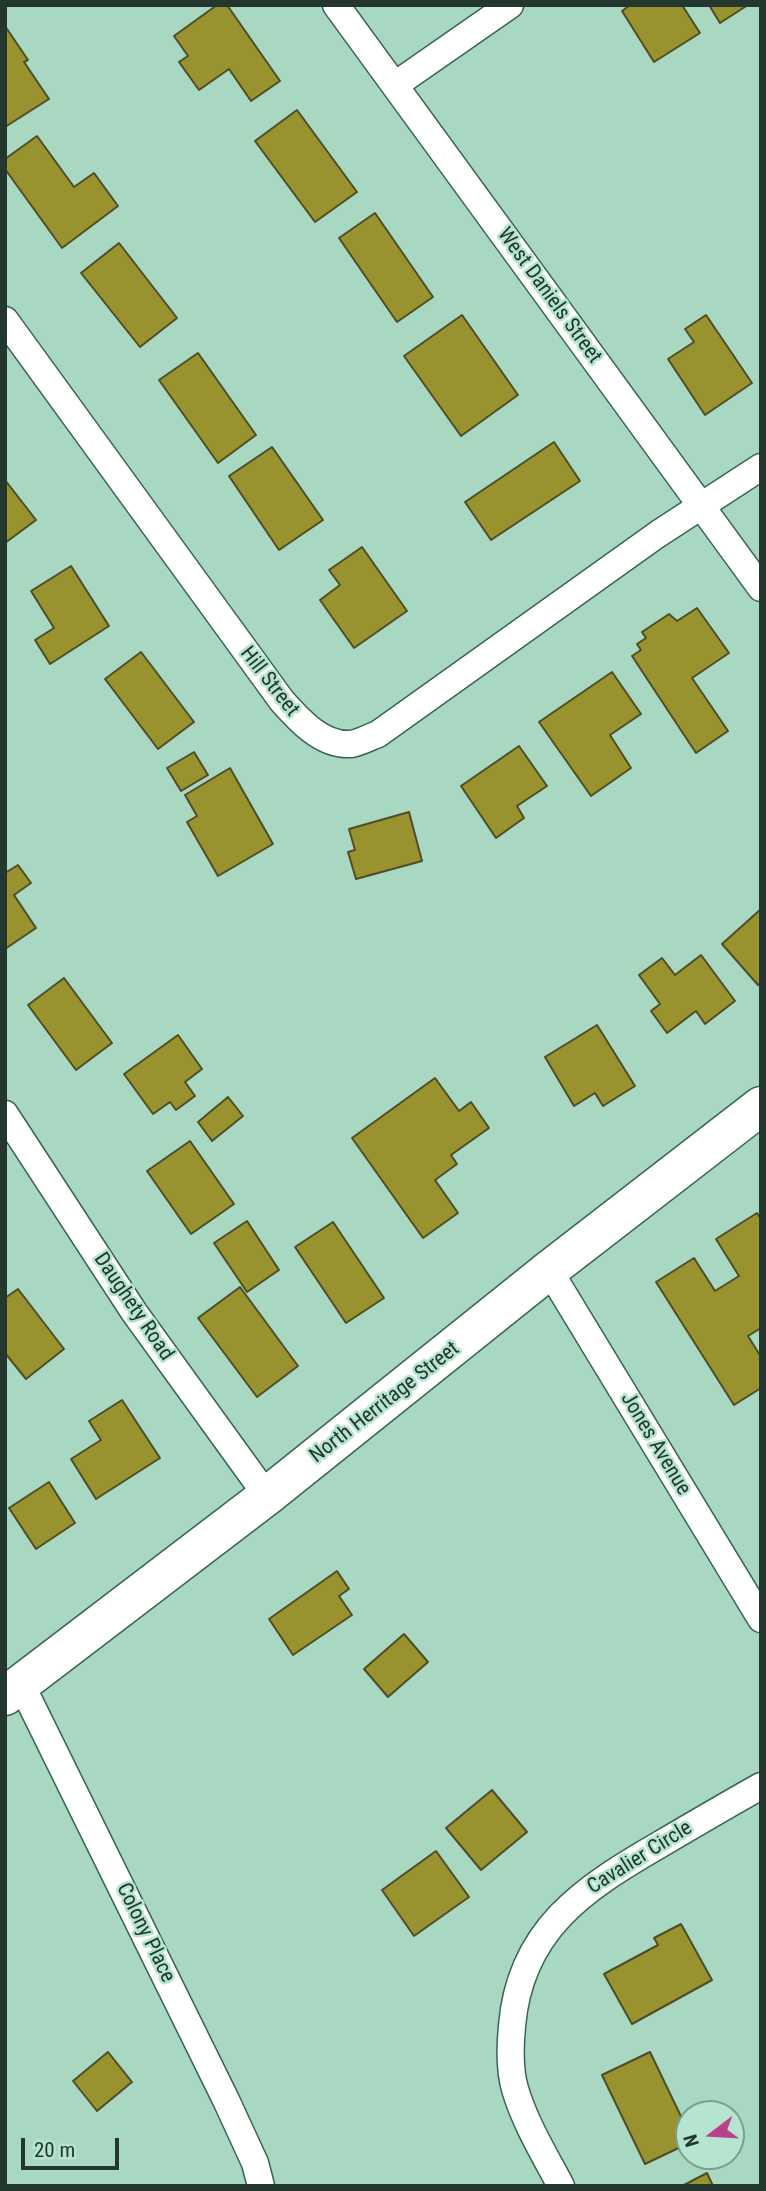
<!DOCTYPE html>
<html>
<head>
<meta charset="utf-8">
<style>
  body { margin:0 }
  #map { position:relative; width:766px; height:2191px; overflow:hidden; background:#a8d7c2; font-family:"Roboto Condensed",sans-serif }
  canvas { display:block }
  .frame { position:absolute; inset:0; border:7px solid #24372f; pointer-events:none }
  .north { position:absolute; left:675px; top:2100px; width:70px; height:70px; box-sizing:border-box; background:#b5e4cf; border:2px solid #7b9f8f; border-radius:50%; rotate:253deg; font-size:19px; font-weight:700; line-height:28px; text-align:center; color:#24372f }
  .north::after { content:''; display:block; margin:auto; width:24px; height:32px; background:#bc3f8e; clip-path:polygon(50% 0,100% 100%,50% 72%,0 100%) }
  .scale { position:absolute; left:21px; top:2138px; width:98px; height:32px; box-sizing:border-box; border:4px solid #24372f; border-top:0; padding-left:9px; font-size:21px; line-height:24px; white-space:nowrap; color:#24372f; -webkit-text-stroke:5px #b5e4cf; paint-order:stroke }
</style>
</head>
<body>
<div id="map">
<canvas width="766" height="2191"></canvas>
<div class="frame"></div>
<div class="north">N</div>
<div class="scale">20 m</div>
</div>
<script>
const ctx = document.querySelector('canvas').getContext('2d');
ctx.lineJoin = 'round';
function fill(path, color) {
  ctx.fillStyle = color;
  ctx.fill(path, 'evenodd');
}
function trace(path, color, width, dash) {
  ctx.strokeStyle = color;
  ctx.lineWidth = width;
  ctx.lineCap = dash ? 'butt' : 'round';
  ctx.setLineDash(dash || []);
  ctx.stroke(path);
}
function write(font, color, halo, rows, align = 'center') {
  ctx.font = font + ' "Roboto Condensed",sans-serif';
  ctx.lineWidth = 5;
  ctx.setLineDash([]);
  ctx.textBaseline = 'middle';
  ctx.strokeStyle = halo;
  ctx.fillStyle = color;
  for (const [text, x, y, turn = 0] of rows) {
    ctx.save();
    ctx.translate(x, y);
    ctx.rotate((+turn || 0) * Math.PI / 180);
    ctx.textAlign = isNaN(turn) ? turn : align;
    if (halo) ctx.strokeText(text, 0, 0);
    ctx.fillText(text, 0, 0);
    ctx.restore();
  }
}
const building = new Path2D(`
  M217 5H227L280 81 251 101 229 69 199 90 179 62 188 56 174 36Z
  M630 5H682L700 33 654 62 622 11Z
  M709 5H748L720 23Z
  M5 26 28 60 24 62 49 99 5 127Z
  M297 110 357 192 315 222 255 141Z
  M37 136 74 187 94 173 118 206 62 248 5 169V159Z
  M375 213 433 297 397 322 339 238Z
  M119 243 177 318 140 347 81 273Z
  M462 315 518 395 461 436 404 356Z
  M706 315 752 383 705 415 668 359 694 342 685 329Z
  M198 353 256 435 218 463 159 380Z
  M554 442 580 481 491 540 465 502Z
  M272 447 323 520 279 550 229 476Z
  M5 480 36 520 5 543Z
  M362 547 407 611 354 648 320 600 340 585 329 570Z
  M71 566 109 626 50 664 35 640 54 628 31 591Z
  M697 608 729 653 692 678 728 731 696 753 632 656 641 650 637 644 646 638 642 632 669 614 677 621Z
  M141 652 194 722 158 749 105 679Z
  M612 672 641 714 610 735 631 768 591 796 539 722Z
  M519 746 547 786 517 806 524 818 496 838 461 786Z
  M194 752 208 775 181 791 167 768Z
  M230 768 273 844 218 876 187 822 197 816 185 795Z
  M409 812 422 861 356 879 348 852 355 850 349 829Z
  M18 865 31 883 14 895 36 928 5 949V873Z
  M761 909V982L758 985 722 944Z
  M701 955 735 1001 705 1024 696 1011 667 1033 651 1011 660 1004 639 975 662 958 675 975Z
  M64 978 112 1043 76 1070 28 1005Z
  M597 1025 635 1086 603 1106 595 1093 574 1106 545 1057Z
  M178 1035 202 1069 185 1082 195 1096 176 1110 170 1102 153 1114 124 1074Z
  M435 1078 459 1111 471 1102 489 1128 451 1155 457 1164 435 1180 458 1213 423 1238 352 1138Z
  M228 1097 243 1116 212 1141 198 1122Z
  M190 1141 234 1204 191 1234 147 1171Z
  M757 1213 761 1219V1328L748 1336 761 1357V1388L734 1405 656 1282 694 1258 715 1291 739 1276 716 1239Z
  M247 1221 279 1270 247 1292 214 1243Z
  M333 1222 384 1298 346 1323 295 1247Z
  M240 1287 298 1366 257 1397 198 1318Z
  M18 1289 64 1349 26 1379 5 1353V1298Z
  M122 1400 160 1458 96 1499 71 1459 101 1440 89 1421Z
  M49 1482 75 1523 36 1549 9 1508Z
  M337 1571 349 1589 339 1596 352 1615 293 1655 269 1619Z
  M404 1634 428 1662 388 1697 364 1669Z
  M492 1790 527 1832 481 1870 446 1828Z
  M436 1851 469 1897 414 1936 382 1890Z
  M681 1924 712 1980 632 2024 604 1974 658 1945 654 1938Z
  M108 2052 132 2082 97 2111 73 2081Z
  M650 2052 689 2133V2143L645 2164 602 2075Z
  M707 2173 713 2186H682Z`);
const street = new Path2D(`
  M336 5 761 588
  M395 85 510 5
  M5 320 282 701C299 720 322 746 351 744 359 743 370 737 378 734L658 534 761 467
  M5 1114 134 1312 267 1496
  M549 1270 761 1619
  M21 1684 226 2100 255 2163 261 2186
  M561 2186C544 2154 525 2123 515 2089 509 2069 510 2047 512 2026 520 1930 583 1889 659 1845 693 1825 727 1805 761 1786`);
const secondary = new Path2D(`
  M5 1696 267 1496 549 1270 761 1106`);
const streetNames = [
  ["West Daniels Street",549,296,54],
  ["Hill Street",269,682,52],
  ["Daughety Road",133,1307,56],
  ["North Herritage Street",385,1403,-38],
  ["Jones Avenue",655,1444,59],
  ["Cavalier Circle",640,1858,-32],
  ["Colony Place",145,1933,64]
];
fill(building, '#99932f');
trace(building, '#4f4d26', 2);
trace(street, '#386452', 29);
trace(secondary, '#386452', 41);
trace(street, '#fff', 26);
trace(secondary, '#fff', 38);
write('21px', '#24372f', '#b5e4cf', streetNames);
</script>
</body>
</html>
